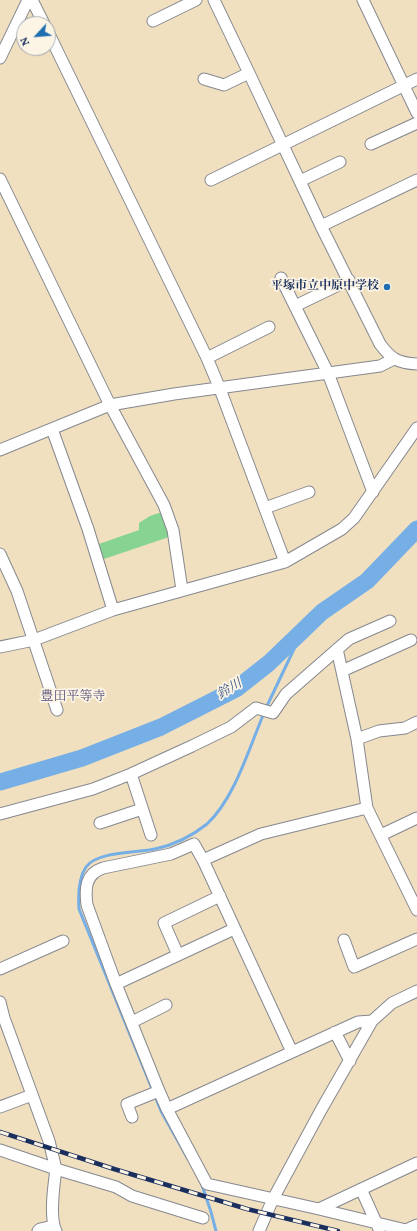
<!DOCTYPE html>
<html>
<head>
<meta charset="utf-8">
<style>
  body { margin:0 }
  #map { position:relative; width:417px; height:1231px; overflow:hidden; background:#f0e0c0; font-family:Vollkorn,serif }
  canvas { display:block }
  .north { position:absolute; left:16px; top:16px; width:40px; height:40px; box-sizing:border-box; background:#fcf5e5; border:1px solid #a2a6af; border-radius:50%; rotate:244deg; font-size:11px; font-weight:700; line-height:16px; text-align:center; color:#1b2f5e }
  .north::after { content:''; display:block; margin:auto; width:14px; height:18px; background:#1f6fb2; clip-path:polygon(50% 0,100% 100%,50% 72%,0 100%) }
</style>
</head>
<body>
<div id="map">
<canvas width="417" height="1231"></canvas>
<div class="north">N</div>
</div>
<script>
const ctx = document.querySelector('canvas').getContext('2d');
ctx.lineJoin = 'round';
function fill(path, color) {
  ctx.fillStyle = color;
  ctx.fill(path, 'evenodd');
}
function trace(path, color, width, dash) {
  ctx.strokeStyle = color;
  ctx.lineWidth = width;
  ctx.lineCap = dash ? 'butt' : 'round';
  ctx.setLineDash(dash || []);
  ctx.stroke(path);
}
function write(font, color, halo, rows, align = 'center') {
  ctx.font = font + ' Vollkorn,"Noto Serif JP",serif';
  ctx.lineWidth = 3.5;
  ctx.setLineDash([]);
  ctx.textBaseline = 'middle';
  ctx.strokeStyle = halo;
  ctx.fillStyle = color;
  for (const [text, x, y, turn = 0] of rows) {
    ctx.save();
    ctx.translate(x, y);
    ctx.rotate((+turn || 0) * Math.PI / 180);
    ctx.textAlign = isNaN(turn) ? turn : align;
    if (halo) ctx.strokeText(text, 0, 0);
    ctx.fillText(text, 0, 0);
    ctx.restore();
  }
}
const green = new Path2D(`
  M162 512 169 537 101 560 96 545 139 530V523L150 516Z`);
const stream = new Path2D(`
  M266 708 303 630
  M188 1159 161 1111 79 909C78 895 78 879 86 867 97 851 137 853 155 849 174 845 192 836 207 824 235 798 249 748 264 713
  M202 1185 211 1212 216 1231`);
const river = new Path2D(`
  M0 782 82 758 161 727 236 689 269 663 322 612 367 581 417 529`);
const minor = new Path2D(`
  M32 0 44 24
  M214 0 249 73 321 226 380 344C391 359 398 363 417 364
  M363 0 417 113
  M153 21 196 0
  M48 32 207 358 220 389 285 562
  M0 58 28 0
  M204 79 224 85 249 73
  M371 144 417 123
  M0 179 110 405 164 505 173 530 182 590
  M211 180 417 79
  M300 181 340 162
  M321 226 417 180
  M281 278 328 373 373 492
  M295 306 349 280
  M207 358 269 327
  M52 429 88 529 113 610
  M0 450 110 405 174 394 380 366 394 359
  M265 508 309 492
  M0 554 17 591 57 710
  M0 647 34 640 113 610 285 562 342 529 354 518 417 428
  M337 649 357 739 367 808 417 910
  M342 671 411 640
  M357 739 379 731 405 728 417 722
  M131 774 151 835
  M0 814 93 789 131 774 192 746 231 727 256 708 273 713 286 694 349 639 390 621
  M100 823 142 809
  M381 835 417 818
  M203 860 261 834 367 808
  M344 940 354 967 417 939
  M178 955 164 923 220 896
  M0 969 63 941
  M116 984 234 929
  M0 1002 4 1018 49 1141 56 1169 116 1187 132 1196 203 1218
  M132 1022 166 1005
  M335 1032 350 1061
  M292 1052 203 860 194 844 171 854 103 868C85 874 85 889 87 905L116 984 159 1091 167 1109 207 1184 319 1209 417 1163
  M0 1107 32 1095
  M167 1109 358 1022 372 1021
  M132 1117 127 1104 159 1091
  M0 1150 56 1169C54 1184 49 1218 56 1231
  M361 1189 379 1229
  M319 1209 406 1230 417 1225
  M38 1231 40 1229 53 1226
  M259 1231 273 1199 321 1110 372 1021 392 1003 417 991`);
const rail = new Path2D(`
  M0 1132 114 1169 247 1209 338 1231`);
const markers = [
  [387,287,4,"#1f6fb2"]
];
const poiNames = [
  ["平塚市立中原中学校",379,287]
];
const waterNames = [
  ["鈴川",230,690,-31]
];
const neighbourhoodNames = [
  ["豊田平等寺",73,698]
];
fill(green, '#86d392');
trace(stream, '#76afe6', 3);
trace(river, '#76afe6', 17);
trace(minor, '#86888f', 13);
trace(minor, '#fff', 11);
trace(rail, '#1b2f5e', 4.5);
trace(rail, '#fcf5e5', 3, [9]);
for (const [x, y, r, color] of markers) {
  const dot = new Path2D();
  dot.arc(x, y, r, 0, 2 * Math.PI);
  ctx.fillStyle = color;
  ctx.fill(dot);
  trace(dot, '#fcf5e5', 1.5);
}
write('bold 12px', '#1b2f5e', '#fcf5e5', poiNames, 'right');
write('italic 13px', '#365587', '#fcf5e5', waterNames);
write('13px', '#5a527a', '#fcf5e5', neighbourhoodNames);
</script>
</body>
</html>
